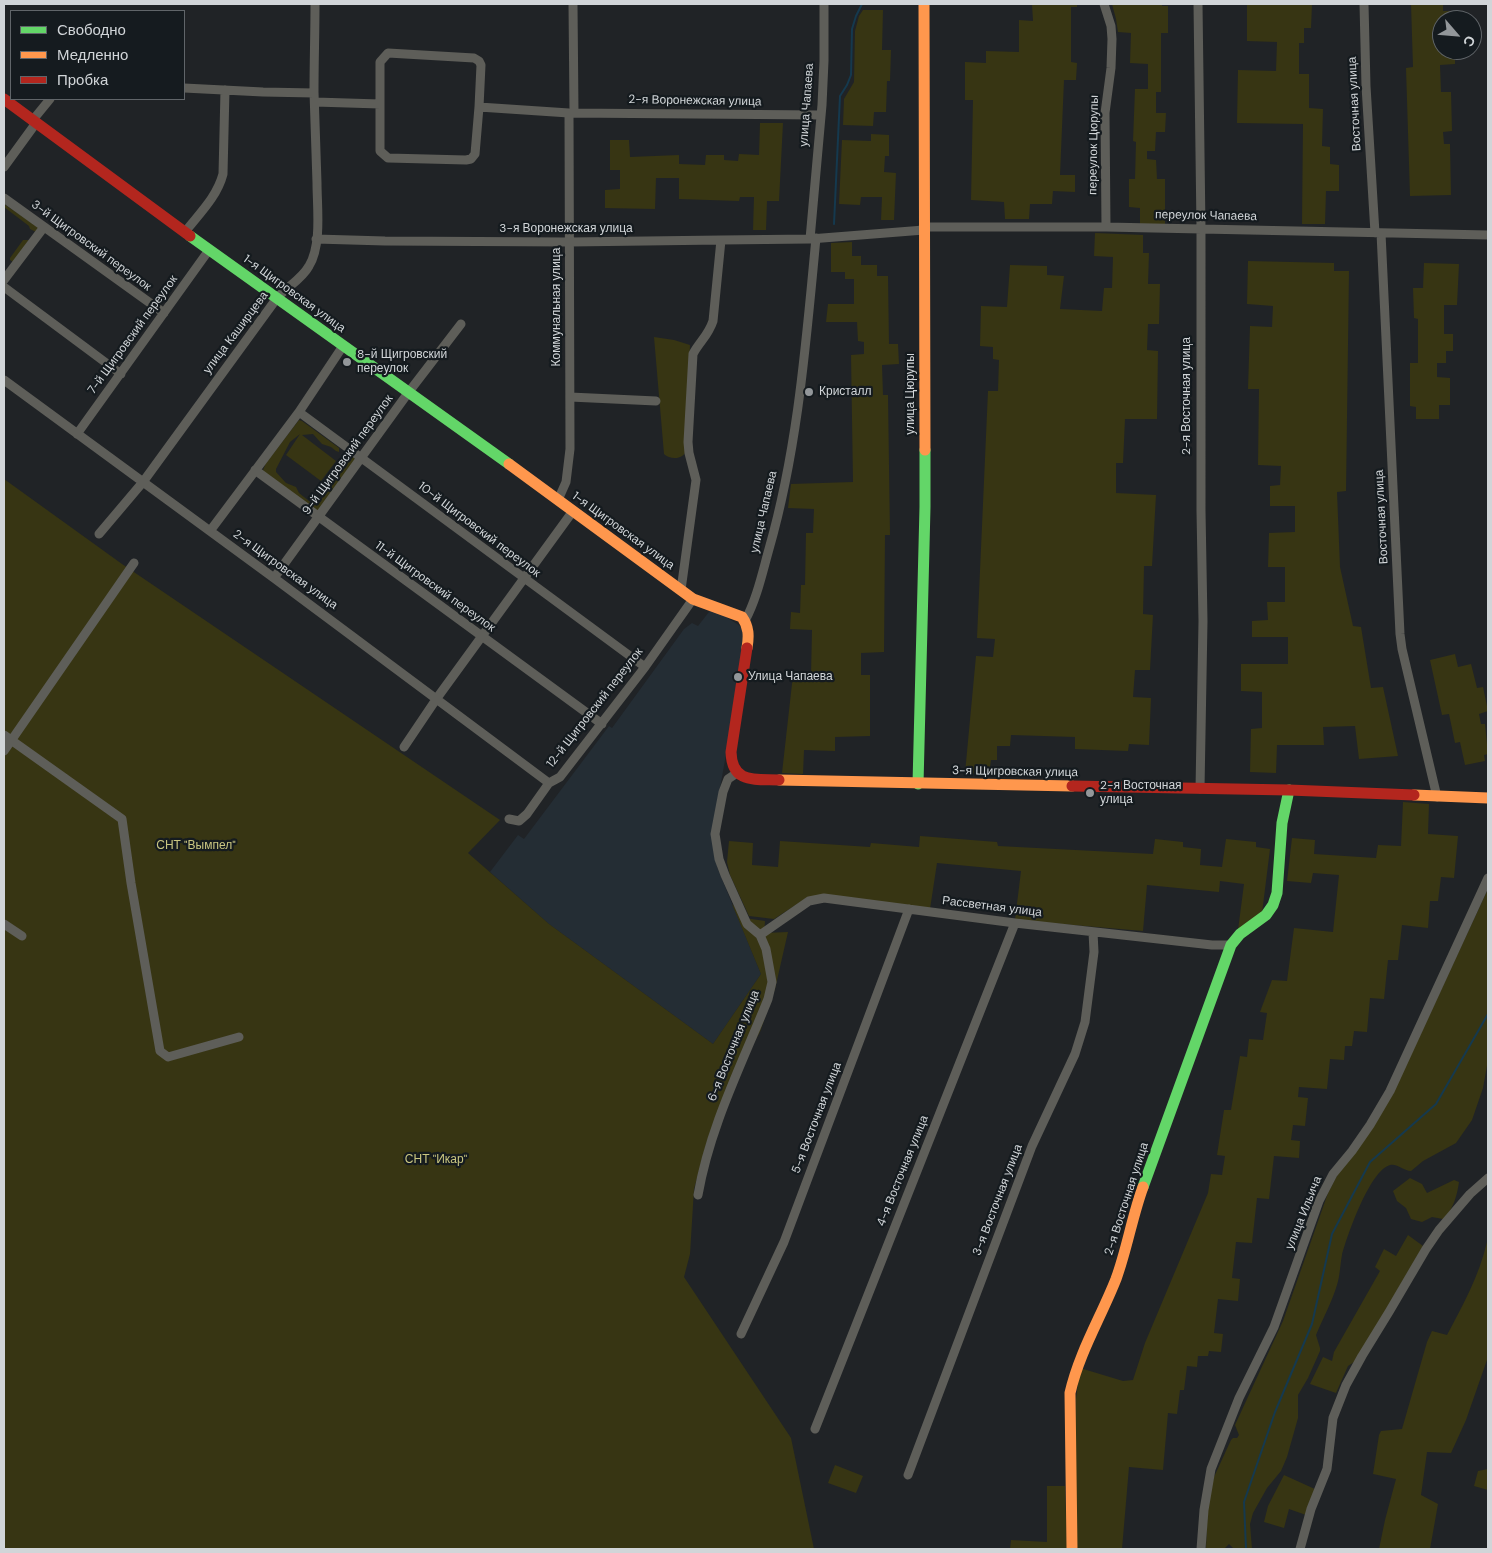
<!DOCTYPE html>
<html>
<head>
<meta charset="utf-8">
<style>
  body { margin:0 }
  #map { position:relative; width:1492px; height:1553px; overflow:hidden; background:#202326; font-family:"DM Sans",sans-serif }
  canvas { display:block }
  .frame { position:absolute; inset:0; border:5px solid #d1d5d8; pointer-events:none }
  .legend { position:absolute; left:10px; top:10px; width:175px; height:90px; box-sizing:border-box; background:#151b1f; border:1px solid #606569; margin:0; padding:6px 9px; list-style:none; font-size:15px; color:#d1d5d8 }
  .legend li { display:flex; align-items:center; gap:10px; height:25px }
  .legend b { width:25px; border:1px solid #606569 }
  .north { position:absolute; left:1432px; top:10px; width:50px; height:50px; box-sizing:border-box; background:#151b1f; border:1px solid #606569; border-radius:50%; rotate:117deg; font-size:14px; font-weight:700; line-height:20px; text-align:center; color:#d1d5d8 }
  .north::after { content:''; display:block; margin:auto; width:18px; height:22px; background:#93979a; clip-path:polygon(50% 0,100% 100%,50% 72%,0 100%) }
</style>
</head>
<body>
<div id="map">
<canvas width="1492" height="1553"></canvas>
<div class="frame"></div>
<ul class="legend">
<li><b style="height:6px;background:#63d668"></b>Свободно</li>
<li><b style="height:6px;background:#ff974d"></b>Медленно</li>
<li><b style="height:6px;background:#b3261e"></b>Пробка</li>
</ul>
<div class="north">С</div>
</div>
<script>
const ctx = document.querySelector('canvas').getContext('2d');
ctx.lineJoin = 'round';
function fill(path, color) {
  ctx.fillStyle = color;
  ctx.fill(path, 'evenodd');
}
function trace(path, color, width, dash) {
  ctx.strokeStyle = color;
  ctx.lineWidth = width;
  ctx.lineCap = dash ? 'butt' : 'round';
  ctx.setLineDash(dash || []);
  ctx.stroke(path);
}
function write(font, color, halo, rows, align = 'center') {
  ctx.font = font + ' "DM Sans",sans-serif';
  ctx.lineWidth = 4.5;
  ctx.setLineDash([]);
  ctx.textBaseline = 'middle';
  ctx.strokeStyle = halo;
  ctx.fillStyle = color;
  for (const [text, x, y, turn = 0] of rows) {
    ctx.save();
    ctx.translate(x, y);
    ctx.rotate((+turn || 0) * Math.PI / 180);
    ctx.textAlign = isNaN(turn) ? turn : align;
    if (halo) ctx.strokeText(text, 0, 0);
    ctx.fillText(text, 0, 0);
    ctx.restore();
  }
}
const built = new Path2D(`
  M712 608 748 631 712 833 721 858 717 867 761 974 713 1044 549 924 490 872 518 835 524 839 609 726 612 728 684 629 692 623 698 626Z`);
const green = new Path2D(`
  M1032 4H1077V7H1071V62L1077 63 1076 80H1064L1060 175H1075V192L1053 191 1052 204H1030L1029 219H1005L1004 202 971 200 973 100H965V62L986 63V51L1019 52V20L1033 21Z
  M1112 4H1162V6H1168V33H1161V92H1156V113H1166L1165 132H1156L1155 151H1147V159L1156 160 1157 179H1165V224H1140V208L1129 207V179H1135L1136 142 1133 141 1135 89H1148V64L1130 63 1131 33 1118 32 1116 19Z
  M1247 4H1312L1311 28H1304V43H1299V74H1309V108L1323 109 1322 146 1330 147V164L1339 165V191H1326L1325 224H1302L1303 124 1237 123 1238 70 1276 71 1277 42 1247 41Z
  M1411 4H1443V11H1454V20H1442V50H1455V64L1440 65 1441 92H1451L1452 131 1443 132 1444 144H1450L1451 195 1410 196 1406 68 1413 67Z
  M863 10H883L882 50H891L890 81H887L886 112H874L873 126 843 125 844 99 854 82 855 31 859 16Z
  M760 123H783L779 201H767L766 230H753L754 197H740L739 201 679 199V178H656L655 209 605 208V190L620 189V170H610V140H629L630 157 679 155V164L705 165 706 155H724V160L738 161 739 154 759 155Z
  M871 134 889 135V156H885L884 172 896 173 894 220H881L882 197H861L860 205 839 204 842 140 871 141Z
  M4 204 38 227 39 230 36 232 30 229 29 226 4 207Z
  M1095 233 1143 235V253H1149L1148 284H1160L1159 324H1148L1147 350 1158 351 1157 419H1125L1123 463H1116V493L1156 495 1152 566H1144L1143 614 1153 615 1150 670H1135L1133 697 1151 698 1149 745 1129 744 1128 751 1075 749V737L1011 735 1010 746H997V760H991L989 774 965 773 976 656 993 657 995 639 977 638 988 391H998L999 360 993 359V347L980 346 981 306 1007 307 1010 265 1047 266V275L1064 276 1060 309 1102 311 1104 288H1112L1113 257 1094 256Z
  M23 240H29L13 262 10 260V258Z
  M852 242V256H861V265H877V276H888L889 344H898L899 364 882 365 883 395H888L890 535H885L884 652 861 653V675H870V736L835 737V751L804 750 803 774 782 773 793 675H811L812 630 790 629 791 612 800 613 801 585H805L806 533H813L814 509 788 508 791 484 853 482 851 355 864 354V342L858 341 857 322H826L828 304H854V279H845V272H831V243Z
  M1248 261 1334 263V271H1349L1346 491 1337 492 1340 567 1353 626 1361 627 1371 688 1383 687 1398 756 1359 759 1355 726 1323 727 1324 745H1277L1276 773 1250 772 1251 729 1262 728V692L1241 691V664H1288V637H1252V621L1268 620 1267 602H1285V567H1268L1269 533 1295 532V506H1270V486L1280 485 1281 466 1258 465 1259 389H1248L1250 326 1272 327 1273 306 1247 304Z
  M1424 263 1459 264 1457 305H1444V334H1453V351H1446V363H1437V377L1450 378V405H1439V419H1416V407L1410 406V363H1418V319L1414 318 1413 288H1423Z
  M654 337 674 340 690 345 685 453C681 460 669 459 664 454Z
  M299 420 302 421 339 448V452L336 451 331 447 322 444 313 434 302 435 336 461 321 481 286 455 300 434 290 442 276 469V472L286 483 296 487 299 493 314 505H318L347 460 351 456 354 457 356 460 320 512H314L264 473 263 470 266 463Z
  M4 479 122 564 500 820 468 853 549 924 713 1044 761 974 732 904 745 918 765 921 764 933 788 932 775 989 760 1032 726 1092 707 1141 694 1189 690 1254 684 1277 791 1438 814 1549H4Z
  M1455 654 1458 667 1471 664 1477 688 1483 687 1488 711 1479 714 1481 724H1485L1488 754 1484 755 1485 761 1465 765 1460 742 1455 743 1449 714 1442 715 1430 660Z
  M1403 802 1429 804 1428 834 1458 836 1454 878 1441 877 1438 901H1430L1428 928 1402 925 1398 960H1388L1384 999 1370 998 1367 1032 1354 1031 1352 1046H1345L1344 1060 1330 1059 1327 1089 1299 1087 1298 1097 1308 1098 1305 1126 1293 1125 1291 1140 1300 1141 1299 1158 1274 1156 1269 1199 1257 1198 1252 1243 1236 1242 1232 1278 1240 1279 1238 1301 1218 1299 1214 1333 1223 1334 1221 1352 1209 1351 1208 1356H1198L1197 1367 1187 1366 1184 1390H1180L1177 1414 1168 1413 1163 1470 1129 1467 1122 1549H1075L1076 1399 1080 1368 1123 1381 1133 1380 1145 1343 1208 1193 1211 1174 1222 1175 1225 1156 1217 1155 1224 1110H1231L1240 1056 1247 1057 1249 1039 1263 1040 1267 1013 1260 1012 1272 980 1287 981 1294 928 1333 932 1339 875 1313 873 1311 883 1287 881 1292 838 1315 840 1314 854 1376 858 1378 845 1401 846Z
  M920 836 997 842 998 846 1153 854 1155 839 1183 842V847L1201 849 1200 865 1222 867 1226 839 1256 842V847L1270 849 1262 913 1238 930 1244 884 1220 881 1219 892 1147 885 1143 931 1015 920 1021 871 937 863 930 909 808 897 774 919 749 916 730 875 727 862 729 841 753 843 752 865 778 867 780 841 870 847 871 843 919 847Z
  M1488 889V1060L1483 1088 1472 1120 1456 1143 1423 1161 1411 1171C1404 1171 1397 1163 1390 1165 1370 1170 1347 1236 1342 1255 1340 1265 1340 1276 1337 1285 1332 1302 1323 1318 1316 1335L1320 1348V1351L1308 1378 1298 1395V1418L1287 1457 1281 1471 1267 1488 1253 1513 1250 1524 1252 1549H1234L1229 1544 1225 1548V1549H1206L1208 1499 1214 1477 1231 1440 1233 1438H1237L1239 1435 1235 1425 1283 1321 1328 1193 1340 1170 1393 1093Z
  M1410 1178 1422 1184 1427 1193 1454 1180 1459 1182C1457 1196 1453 1210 1443 1219L1432 1217 1422 1222 1411 1219 1406 1208 1397 1201 1393 1191Z
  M1408 1235 1423 1246 1357 1360 1348 1366 1336 1393 1310 1384 1323 1357 1332 1361 1334 1352 1380 1271 1375 1267 1384 1249 1396 1256Z
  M1487 1242 1488 1243V1357L1466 1420 1451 1453 1427 1452 1421 1495 1438 1504 1430 1549H1379L1385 1520 1396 1479 1373 1474 1379 1435 1381 1431 1402 1429 1427 1342 1432 1331 1447 1335C1463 1305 1479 1276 1487 1242Z
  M835 1465 863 1476 856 1493 828 1483Z
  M1488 1469V1490L1474 1486 1478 1471Z
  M1284 1475 1317 1490 1306 1515 1289 1509 1284 1528 1264 1522 1268 1506Z
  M1047 1486H1065L1067 1549H1010L1011 1540 1047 1542Z`);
const stream = new Path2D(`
  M834 224 840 96 847 85 851 75 852 29 856 16 862 4
  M1246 1549 1244 1502 1275 1412 1312 1324 1332 1234 1370 1162 1436 1104 1488 1014`);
const street = new Path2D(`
  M573 4 574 112
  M1104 4 1111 26 1112 39 1111 68 1105 113 1106 227
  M1198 4 1201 228V511L1203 621 1200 789
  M1364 4 1366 86 1375 233
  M184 88 263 92 314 93
  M315 102 380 104V62L388 53 474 58 479 61 481 65 479 107
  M380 104V151L388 158 466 160 471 159 475 154 479 107 569 113 821 115
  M32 121 50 99
  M4 167 36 123
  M4 198 164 313
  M923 227H1106L1488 235
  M185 232C199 214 217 197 223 174L225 90
  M1381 233 1400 634 1402 649 1437 797
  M316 239 385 241 570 242 721 240 810 239 924 230
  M810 239 822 105 824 61V4
  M4 280 44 227
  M4 287 121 374
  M4 380 274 578 549 783
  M570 397 656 401
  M299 412 645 667
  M77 434 209 250
  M255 470 602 724
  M558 500 566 482 570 449 569 113
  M210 531 299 412 343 346
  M99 534 143 482 277 298C287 287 302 279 309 266 322 245 317 207 317 183 316 153 315 122 314 92 314 62 315 33 315 4
  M274 578 408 393 461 324
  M681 590 696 480 689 453 688 442 693 354C700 341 708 336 713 321L721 240
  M745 621C757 598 762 574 769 549 798 448 806 342 816 238
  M4 735 122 819 131 883 160 1051 168 1057 239 1037
  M404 747 437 698 573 511
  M4 751 134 563
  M509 819 519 821 527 814 549 783 560 777 645 667 693 599
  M4 924 22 936
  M760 935 809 901 824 898 1015 923 1212 945H1231
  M698 1195C710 1126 742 1064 768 999L772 982 766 949 760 935 747 924 725 875 719 859 715 834 723 792 728 779 737 773
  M741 1334 784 1242 909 909
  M815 1429 1015 923
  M908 1475 1032 1146 1075 1054 1085 1022 1094 952 1093 932
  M1201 1549 1204 1510 1211 1469 1239 1398 1274 1327 1319 1201 1333 1174 1352 1151 1370 1125 1390 1091 1488 878
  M1300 1549 1311 1509 1327 1469 1333 1418 1346 1385 1362 1356 1389 1312 1426 1249 1439 1230 1470 1194 1488 1178`);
const fast = new Path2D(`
  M190 236 509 464
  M918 784 925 507V450
  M1143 1187 1231 945 1240 934 1266 915 1273 905 1277 893 1282 823 1289 790`);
const slow = new Path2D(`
  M924 4 925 450
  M509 464 693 599 742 617C749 627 749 636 747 648
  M779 780 1072 786
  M1414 795 1488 798
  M1072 1549 1070 1393C1079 1353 1101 1317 1116 1279 1127 1249 1132 1217 1143 1187`);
const jam = new Path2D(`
  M4 99 190 236
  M747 648 731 752C732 784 755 779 779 780
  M1072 786 1289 790 1414 795`);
const markers = [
  [347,362,5,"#93979a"],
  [809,392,5,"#93979a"],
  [738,677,5,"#93979a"],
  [1090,793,5,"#93979a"]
];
const streetNames = [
  ["2-я Воронежская улица",695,101,1],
  ["Восточная улица",1355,104,-93],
  ["улица Чапаева",807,105,-86],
  ["переулок Цюрупы",1094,145,-89],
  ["переулок Чапаева",1206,216,1],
  ["3-я Воронежская улица",566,229],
  ["3-й Щигровский переулок",91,246,36],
  ["1-я Щигровская улица",294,294,36],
  ["Коммунальная улица",557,307,-90],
  ["улица Каширцева",236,333,-53],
  ["7-й Щигровский переулок",133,335,-54],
  ["улица Цюрупы",911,394,-90],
  ["2-я Восточная улица",1187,396,-90],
  ["9-й Щигровский переулок",348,455,-54],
  ["улица Чапаева",764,512,-77],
  ["Восточная улица",1382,517,-93],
  ["10-й Щигровский переулок",479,530,37],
  ["1-я Щигровская улица",623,531,36],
  ["2-я Щигровская улица",285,570,36],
  ["11-й Щигровский переулок",435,587,36],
  ["12-й Щигровский переулок",595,708,-52],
  ["3-я Щигровская улица",1015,772,1],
  ["Рассветная улица",992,907,7],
  ["6-я Восточная улица",734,1046,-68],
  ["5-я Восточная улица",817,1118,-69],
  ["4-я Восточная улица",903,1171,-68],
  ["2-я Восточная улица",1127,1199,-72],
  ["3-я Восточная улица",998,1200,-69],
  ["улица Ильича",1304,1213,-68]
];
const poiNames = [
  ["8-й Щигровский",357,355],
  ["переулок",357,369],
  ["Кристалл",819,392],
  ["Улица Чапаева",748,677],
  ["2-я Восточная",1100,786],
  ["улица",1100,800]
];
const parkNames = [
  ["СНТ \"Вымпел\"",196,846],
  ["СНТ \"Икар\"",436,1160]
];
fill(built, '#242d34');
fill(green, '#373513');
trace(stream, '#15394e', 2);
trace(street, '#5e5e59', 9);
trace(fast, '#63d668', 11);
trace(slow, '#ff974d', 11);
trace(jam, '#b3261e', 11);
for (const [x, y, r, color] of markers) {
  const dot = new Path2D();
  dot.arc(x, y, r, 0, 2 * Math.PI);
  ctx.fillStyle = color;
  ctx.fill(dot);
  trace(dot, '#151b1f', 2);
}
write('12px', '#d1d5d8', '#151b1f', streetNames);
write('12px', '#d1d5d8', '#151b1f', poiNames, 'left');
write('12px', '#cac681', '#151b1f', parkNames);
</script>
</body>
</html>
